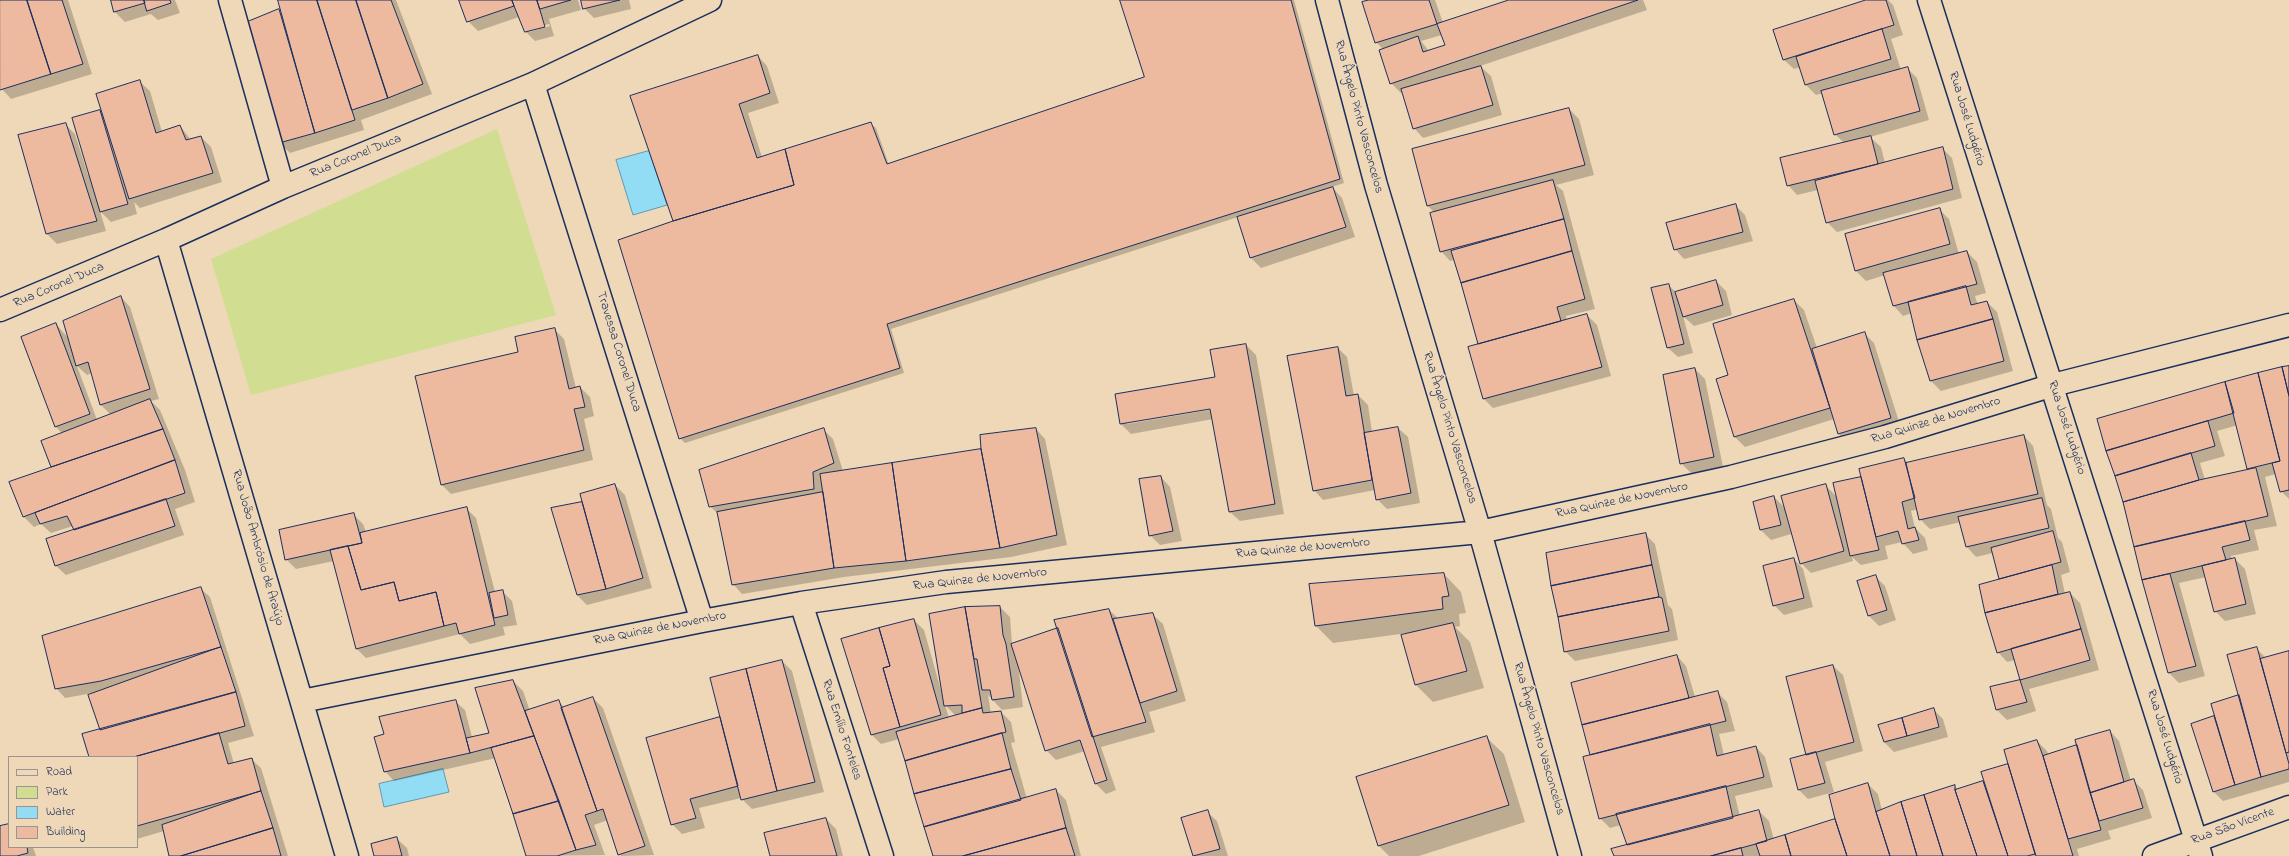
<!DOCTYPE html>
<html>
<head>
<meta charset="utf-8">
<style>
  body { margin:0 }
  #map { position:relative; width:2289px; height:856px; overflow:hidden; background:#eed8b7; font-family:"Indie Flower",sans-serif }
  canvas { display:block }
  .legend { position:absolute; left:8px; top:756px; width:130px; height:92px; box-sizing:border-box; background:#eed8b7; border:1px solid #9a9493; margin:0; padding:5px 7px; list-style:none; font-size:12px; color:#1b2f5e }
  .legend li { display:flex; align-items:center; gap:8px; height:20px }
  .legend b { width:20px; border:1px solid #9a9493 }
</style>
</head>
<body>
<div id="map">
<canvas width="2289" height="856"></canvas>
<ul class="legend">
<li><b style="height:5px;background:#eed8b7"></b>Road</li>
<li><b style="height:11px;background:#d1de91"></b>Park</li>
<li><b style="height:11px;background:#92ddf3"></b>Water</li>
<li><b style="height:11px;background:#edb99f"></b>Building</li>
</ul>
</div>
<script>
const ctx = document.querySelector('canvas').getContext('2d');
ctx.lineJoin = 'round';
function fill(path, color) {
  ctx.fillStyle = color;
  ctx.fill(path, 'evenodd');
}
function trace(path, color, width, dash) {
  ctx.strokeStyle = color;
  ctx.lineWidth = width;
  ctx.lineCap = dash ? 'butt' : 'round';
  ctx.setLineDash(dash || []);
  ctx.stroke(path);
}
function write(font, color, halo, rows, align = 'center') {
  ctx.font = font + ' "Indie Flower",sans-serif';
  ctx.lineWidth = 3.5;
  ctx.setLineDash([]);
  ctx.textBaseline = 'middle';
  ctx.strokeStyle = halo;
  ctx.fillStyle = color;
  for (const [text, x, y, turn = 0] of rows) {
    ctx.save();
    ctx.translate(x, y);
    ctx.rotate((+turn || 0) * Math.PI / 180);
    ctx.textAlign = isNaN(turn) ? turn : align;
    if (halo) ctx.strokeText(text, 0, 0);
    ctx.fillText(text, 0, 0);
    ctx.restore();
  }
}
const green = new Path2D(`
  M497 129 556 315 251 395 211 259Z`);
const water = new Path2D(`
  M649 151 667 205 633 215 616 160Z
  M443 769 449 792 384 807 379 784Z`);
const shadow = new Path2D(`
  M0 0H68L92 74 11 99 0 87Z
  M112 0H175L180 13 158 20 151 14 125 22 115 12Z
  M279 0H396L432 94 361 120 364 130 290 153 280 143 279 11 283 15Z
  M460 0H578L581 10 549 19 554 36 535 41 526 32 519 17 478 31 468 21ZM549 24 550 26 529 32V30Z
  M582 0H629L631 9 594 18 584 8Z
  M1121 0H1294L1344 183 1332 187 1342 198 1355 237 1261 268 1251 258 1238 217 891 329 904 373 685 443 680 438 674 222 758 56 767 66 779 103 748 113 762 157 871 124 876 128 889 165 1145 78Z
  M1372 0H1435L1443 23 1512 0H1643L1647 10 1480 66 1491 76 1502 115 1423 138 1414 128 1403 92 1401 93 1391 83 1383 49 1376 42ZM1435 23H1438L1440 28ZM1442 35 1446 45 1429 51 1421 41Z
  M1870 0H1888L1893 5 1903 35 1891 39 1901 70 1907 68 1917 78 1929 120 1870 137 1881 147 1885 163 1942 148 1952 158 1962 198 1837 232 1827 222 1818 190 1797 195 1788 185 1844 143 1835 134 1823 93 1816 95 1806 85 1801 67 1794 69 1784 60Z
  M140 82 150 91 162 132 180 126 191 140 201 137 211 147 222 182 140 208 134 202 137 214 111 222 100 211 106 231 57 244 47 234 19 136 65 124 75 134 88 175H90L74 118 102 110Z
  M1569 109 1579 119 1594 175 1556 185 1563 191 1595 309 1566 316 1567 320 1587 315 1597 325 1611 376 1493 408 1483 398 1479 345 1454 260 1450 261 1441 251 1434 212 1428 206 1414 150Z
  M1736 206 1745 215 1753 241 1684 259 1675 249Z
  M1939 209 1949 219 1959 254 1967 252 1977 262 1986 293 1975 296 1978 305 1987 302 1997 312 2013 371 1941 391 1931 381 1912 313 1903 316 1894 306 1885 275 1866 281 1856 271 1846 235Z
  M1716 281 1726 291 1732 315 1694 326 1683 316 1693 353 1678 357 1668 348V285L1676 292Z
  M121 297 130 307 159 399 151 401 160 410 185 470 195 502 175 509 184 535 66 575 56 566 47 540 75 531 73 526 51 533 41 524 34 527 24 517 10 482 53 468 42 441 62 433 56 427V324L69 339ZM77 366 87 375 92 373 101 405 111 415 97 420Z
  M1794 300 1804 310 1817 348 1864 333 1874 343 1901 428 1849 444 1839 434 1834 419 1745 447 1735 437 1717 380 1730 375Z
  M554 329 564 339 576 388 580 387 590 397 594 416 584 419 593 460 451 494 441 484 519 353Z
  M1246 345 1256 355 1284 514 1240 521 1230 512 1213 419 1131 434 1121 424 1116 395 1216 377ZM1215 407V409L1127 424V422Z
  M1338 348 1347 357 1354 396 1358 395 1368 405 1372 432 1398 428 1408 437 1420 503 1387 509 1377 499 1375 490 1323 500 1314 490Z
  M2289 367V499L2281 491 2276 474 2265 477 2277 526 2254 530 2259 550 2231 556 2232 560 2235 559 2245 569 2256 614 2225 621 2215 611 2206 577 2179 583 2205 676 2179 683 2169 673 2116 476 2098 420ZM2238 425 2249 470 2205 480 2200 463 2225 456 2217 431Z
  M1695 369 1705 379 1723 467 1691 473 1681 463Z
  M823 429 833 439 843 471 982 450 1036 429 1045 439 1067 545 1011 557 844 577 742 594 733 584 719 515 710 506Z
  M2024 436 2033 446 2047 505 2051 509 2058 538 2062 542 2070 572 2061 575 2065 594 2070 593 2080 603 2099 670 2029 689 2036 711 2007 720 1997 710 1991 688 2021 680 2015 660 2007 662 1998 652 1980 586 2000 580 1993 553 1976 557 1967 547 1961 522 1930 529 1920 519 1918 509 1911 511 1915 528 1925 538 1928 550 1913 554 1902 542 1885 546 1888 559 1861 565 1852 557 1853 561 1811 573 1801 563 1788 515H1786L1791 534 1771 540 1761 530 1754 503 1774 497 1786 509 1825 485 1837 497 1834 484 1862 478 1904 459 1909 464Z
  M1161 477 1170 487 1182 541 1160 545 1150 535Z
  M615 485 625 495 652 588 587 605 577 595 553 509 583 503Z
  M466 508 476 518 495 592 502 591 512 601 517 625 503 627 505 635 470 644 460 634 366 658 356 648 334 561 296 569 286 559 353 514 363 524 366 532Z
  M1645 534 1655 544 1668 605 1672 609 1678 640 1575 661 1565 651Z
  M1794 559 1803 569 1813 607 1784 615 1774 605Z
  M1444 574 1461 592 1466 613 1459 614 1460 626 1455 627 1470 642 1484 688 1433 702 1416 685 1408 633 1333 643 1316 626 1310 585Z
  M1875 576 1885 586 1896 620 1879 626 1869 616 1858 582Z
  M200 588 210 597 254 736 228 743 234 764 251 759 261 768 288 856H170L164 831 137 839V757H90L101 731 93 693 65 698 56 688Z
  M1000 607 1010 617 1012 644 1109 610 1119 619 1153 615 1163 624 1186 701 1149 712 1155 732 1101 747 1116 790 1106 794 1096 784 1085 751 1056 760 1046 750 1018 663 1023 707 1002 710 988 695 991 713 1001 712 1011 722 1015 742 1011 743 1027 799 1056 790 1066 800 1081 856H934L899 739 881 744 872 735 914 620 924 630 942 694 965 608ZM945 705 956 716 949 718Z
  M2256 648 2266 658 2289 652V782L2223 801 2213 791 2192 725 2215 717 2240 696Z
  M1677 656 1686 666 1695 697 1717 692 1727 702 1735 731 1719 734 1724 755 1756 747 1765 757 1773 787 1735 796 1740 817 1759 811 1769 821 1774 840 1836 820 1868 784 1878 794 1882 811 1955 786 1958 790 1985 781 1982 772 2009 765 2037 741 2047 751 2049 756 2078 746 2110 731 2119 741 2131 781 2133 780 2143 790 2152 818 2108 831 2111 839 2077 849 2079 856H1615L1628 846 1621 825 1610 828 1600 818 1591 755 1572 684Z
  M782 661 792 671 824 792 752 809 741 798 699 808 705 828 682 834 672 824 722 718Z
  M1833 666 1843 675 1863 751 1825 762 1834 792 1808 799 1798 789Z
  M513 681 523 691 530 711 558 701 565 708 593 698 603 708 654 855 621 856 608 820 594 825 605 855 527 856 496 758 394 781 385 771V734L455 701 465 710 472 737 490 733Z
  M1933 709 1943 719 1948 737 1894 752 1884 742 1880 725Z
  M1486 737 1504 754 1525 822 1419 856H1389L1379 846 1357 778Z
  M1207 812 1217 821 1228 856H1194L1182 819Z
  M826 819 836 829 843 856H771Z
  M9 825V847H33L36 856H1L0 827Z
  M397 839 407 848 409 856H375Z`);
const building = new Path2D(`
  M0 0H27L51 74 0 90Z
  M27 0H62L83 64 51 74Z
  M111 0H144L145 3 114 12Z
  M144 0H170L171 3 147 11Z
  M278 0H317L355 120 315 133Z
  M317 0H356L388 98 352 110Z
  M356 0H391L423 84 388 98Z
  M459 0H512L514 6 467 22Z
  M512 0H537L545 27 525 32Z
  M537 0H571L540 9Z
  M581 0H620L583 9Z
  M1120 0H1291L1340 179 887 324 900 368 679 439 618 240 673 221 794 185 785 149 871 122 887 164 1144 77Z
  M1369 0H1429L1437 24 1375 43 1362 2Z
  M1509 0H1638L1390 84 1379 50 1418 36 1423 52 1445 45 1437 24Z
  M1866 0H1886L1894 25 1783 60 1773 30Z
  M279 9 315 133 279 143 245 23Z
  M1882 29 1891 59 1805 85 1796 57Z
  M758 55 770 93 739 104 757 158 785 149 794 185 673 221 630 96Z
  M1481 66 1493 105 1413 129 1401 89Z
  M1908 67 1920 111 1834 135 1821 91Z
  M140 80 156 133 180 125 186 140 201 136 213 173 129 199 96 94Z
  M1569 108 1585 165 1427 206 1412 149Z
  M100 110 128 204 100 212 72 118Z
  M66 123 97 221 46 234 18 135Z
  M1871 136 1878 164 1787 186 1780 158Z
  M1943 147 1953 189 1826 223 1815 181Z
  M1553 180 1564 219 1440 252 1430 213Z
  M1333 187 1346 227 1250 258 1237 217Z
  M1736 204 1743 232 1674 250 1666 223Z
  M1940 208 1950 244 1855 271 1845 234Z
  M1564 219 1572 251 1461 283 1451 251Z
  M1572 251 1585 299 1557 307 1561 321 1478 344 1461 283Z
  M1967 251 1977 284 1893 306 1883 273Z
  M1716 280 1723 305 1683 317 1675 292Z
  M1669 284 1684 344 1667 348 1651 288Z
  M1966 286 1971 305 1987 301 1993 319 1917 340 1908 302Z
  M121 296 150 389 100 405 88 362 76 366 63 321Z
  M1794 299 1830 408 1734 437 1716 379 1728 375 1713 324Z
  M1587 314 1602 367 1483 399 1468 347Z
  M1993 319 2004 361 1930 381 1917 340Z
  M56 323 90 414 55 427 21 337Z
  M555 328 569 389 580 386 585 407 574 409 584 450 441 485 415 376 518 352 515 337Z
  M1865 332 1891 418 1838 434 1812 349Z
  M1246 344 1275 504 1229 512 1210 409 1120 424 1115 394 1215 377 1210 350Z
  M1338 347 1346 396 1358 394 1372 480 1313 491 1287 356Z
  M2289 366V396L2282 367Z
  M2282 367 2289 396V490L2280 492 2272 463 2280 461 2258 373Z
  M1695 368 1714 457 1680 464 1663 375Z
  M2258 373 2280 461 2247 469 2225 382Z
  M2225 382 2234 413 2106 451 2097 419Z
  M150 399 163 429 51 467 41 441Z
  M2208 421 2215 446 2115 476 2106 451Z
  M1398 427 1411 493 1376 500 1364 433Z
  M824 428 834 463 813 472 814 489 709 507 699 470Z
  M1036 428 1057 535 1000 548 981 449 980 435Z
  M163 429 175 460 23 517 9 482Z
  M2024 435 2038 494 1919 520 1906 463Z
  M981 449 1000 548 906 561 892 463Z
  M2191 453 2199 480 2123 502 2115 476Z
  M1904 458 1915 498 1902 502 1908 529 1915 527 1919 540 1902 544 1898 531 1876 537 1859 469Z
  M175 460 185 493 74 530 67 516 40 524 35 513Z
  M892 463 906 561 834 568 820 474Z
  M2256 468 2268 516 2134 547 2123 502 2199 480Z
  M1161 476 1173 531 1149 536 1139 479Z
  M1861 477 1879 550 1850 556 1833 483Z
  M615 484 643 578 606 589 580 494Z
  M1826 484 1844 551 1800 564 1781 496Z
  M823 492 834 568 732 585 717 512Z
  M1774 496 1781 525 1760 530 1753 502Z
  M2042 498 2049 528 1966 547 1958 517Z
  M166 499 175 526 55 566 46 539Z
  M582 502 606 589 577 595 551 508Z
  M467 507 495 625 459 634 456 623 444 626 436 592 399 601 394 582 361 590 348 546 362 543 360 533Z
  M354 513 362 543 285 560 279 530Z
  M2245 521 2250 540 2222 547 2226 560 2142 580 2134 547Z
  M2053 531 2061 562 1999 579 1991 548Z
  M1646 533 1652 565 1551 586 1546 553Z
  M348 546 361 590 394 582 399 601 436 592 444 626 356 649 330 550Z
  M1794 558 1804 598 1773 606 1763 566Z
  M2235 558 2246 604 2214 612 2202 566Z
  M1652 565 1659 597 1558 617 1551 586Z
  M2052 565 2058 594 1985 613 1979 585Z
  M1444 573 1449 596 1442 597 1443 609 1315 626 1309 584Z
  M2170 574 2196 666 2168 673 2142 580Z
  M1876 575 1887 610 1868 616 1857 581Z
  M201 587 221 647 101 681 55 689 42 636Z
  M503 590 508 615 494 618 489 593Z
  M2070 592 2081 629 1997 653 1985 613Z
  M1659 597 1662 598 1669 631 1564 652 1558 617Z
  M1000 606 1003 635 1006 644 1014 697 992 700 990 690H982L977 659H974L965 607Z
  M965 607 982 708 962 713V705L944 706 929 614Z
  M1109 609 1146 722 1092 737 1054 620Z
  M1153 613 1177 691 1140 703 1113 619Z
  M914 619 941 715 900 727 883 668 890 666 879 628Z
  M1453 623 1467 671 1415 685 1401 635Z
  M879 628 890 666 883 668 900 727 871 735 841 639Z
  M1058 628 1107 780 1095 784 1080 740 1045 751 1011 644Z
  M2081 629 2090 660 2020 680 2011 649Z
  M221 647 236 692 100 730 88 695Z
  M2257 647 2289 764V769L2261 777 2227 655Z
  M2289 651V752L2286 753 2260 659Z
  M1677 655 1689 698 1582 725 1571 683Z
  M782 660 815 782 777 791 746 669Z
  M1833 665 1854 742 1806 755 1786 677Z
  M746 669 777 791 741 800 710 678Z
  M513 680 534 736 470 753 466 738 489 733 475 688Z
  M2020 680 2027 702 1996 710 1990 687Z
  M1718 691 1726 721 1590 755 1582 725Z
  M236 692 245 726 134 757H89L82 734Z
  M2239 695 2261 777 2235 785 2211 704Z
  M593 697 645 846 618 855 603 809 597 811 561 708Z
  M456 700 470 753 384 772 374 737 384 734 379 717Z
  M559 700 597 811 585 815 596 845 576 850 525 711Z
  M982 708 983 713 1001 711 1006 732 905 761 896 732Z
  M1934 708 1939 727 1907 736 1902 718Z
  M2214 716 2235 785 2213 792 2191 724Z
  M720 717 738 786 690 799 696 818 671 825 646 738Z
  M1902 718 1907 736 1884 742 1878 725Z
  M1710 724 1717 756 1756 746 1764 777 1599 819 1583 757Z
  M2110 730 2124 782 2090 793 2075 740Z
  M219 733 228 764 252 758 261 791 137 826V757H134Z
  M1002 733 1011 769 914 794 905 761Z
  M534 736 559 801 513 814 491 748Z
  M1487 736 1509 805 1378 846 1356 777Z
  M2037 740 2043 756 2073 856H2036L2008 764 2004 750Z
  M2077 745 2101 830 2068 839 2043 756Z
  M1816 752 1825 783 1798 790 1790 759Z
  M2008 764 2035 854 2027 856H2008L1981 772Z
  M1011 769 1021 800 924 827 914 794Z
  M2134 779 2143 808 2099 821 2090 793Z
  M1983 781 2008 856H1977L1955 790Z
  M1868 783 1876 812 1890 856H1847L1835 819 1829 795Z
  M1955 785V790L1977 856H1943L1924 795Z
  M1726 786 1733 818 1627 845 1616 814Z
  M1056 789 1066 828 963 856H933L924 827Z
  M261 791 273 828 181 856H169L162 825Z
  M1924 795 1943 856H1917L1901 802Z
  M559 801 576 850 557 856H526L513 814Z
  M1901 802 1917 856H1890L1876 812Z
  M1208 810 1220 849 1193 856 1181 818Z
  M1759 810 1767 841 1711 856H1614L1611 849Z
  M826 818 837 856H770L764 833Z
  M1835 819 1847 856H1791L1785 835Z
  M9 824V847H27L28 853 17 856H0V826Z
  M273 828 281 856H181Z
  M1066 828 1075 856H963Z
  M1785 835 1791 856H1760L1756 844Z
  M397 837 402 856H374L371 844Z
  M1741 848 1743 856H1711Z`);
const minor = new Path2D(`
  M230 0 283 187
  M1327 0 1376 185 1480 532 1570 856
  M1929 0 2201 856
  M533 84 702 621
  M166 240 347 856
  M0 310 166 240 283 187 533 84 710 0
  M801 603 882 856
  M302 701 702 621 801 603 946 582 1480 532 1731 477 1885 437 2053 385 2289 325
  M2154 856 2289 807`);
const streetNames = [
  ["Rua Ângelo Pinto Vasconcelos",1358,117,75],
  ["Rua José Ludgério",1966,119,73],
  ["Rua Coronel Duca",356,157,-22],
  ["Rua Coronel Duca",59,286,-23],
  ["Travessa Coronel Duca",618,352,73],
  ["Rua Quinze de Novembro",1936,421,-17],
  ["Rua Ângelo Pinto Vasconcelos",1449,428,73],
  ["Rua José Ludgério",2066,428,72],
  ["Rua Quinze de Novembro",1622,501,-12],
  ["Rua João Ambrósio de Araújo",257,548,74],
  ["Rua Quinze de Novembro",1303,549,-5],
  ["Rua Quinze de Novembro",980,580,-6],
  ["Rua Quinze de Novembro",660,629,-11],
  ["Rua Emílio Fonteles",841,730,72],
  ["Rua José Ludgério",2164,737,73],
  ["Rua Ângelo Pinto Vasconcelos",1538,739,74],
  ["Rua São Vicente",2233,827,-20]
];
fill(green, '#d1de91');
fill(water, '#92ddf3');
trace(water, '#6297b7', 1);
fill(shadow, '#0003');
fill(building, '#edb99f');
trace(building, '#1b2f5e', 1);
trace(minor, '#1b2f5e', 25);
trace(minor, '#eed8b7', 22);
write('13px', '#1b2f5e', '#eed8b7', streetNames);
</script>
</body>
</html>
